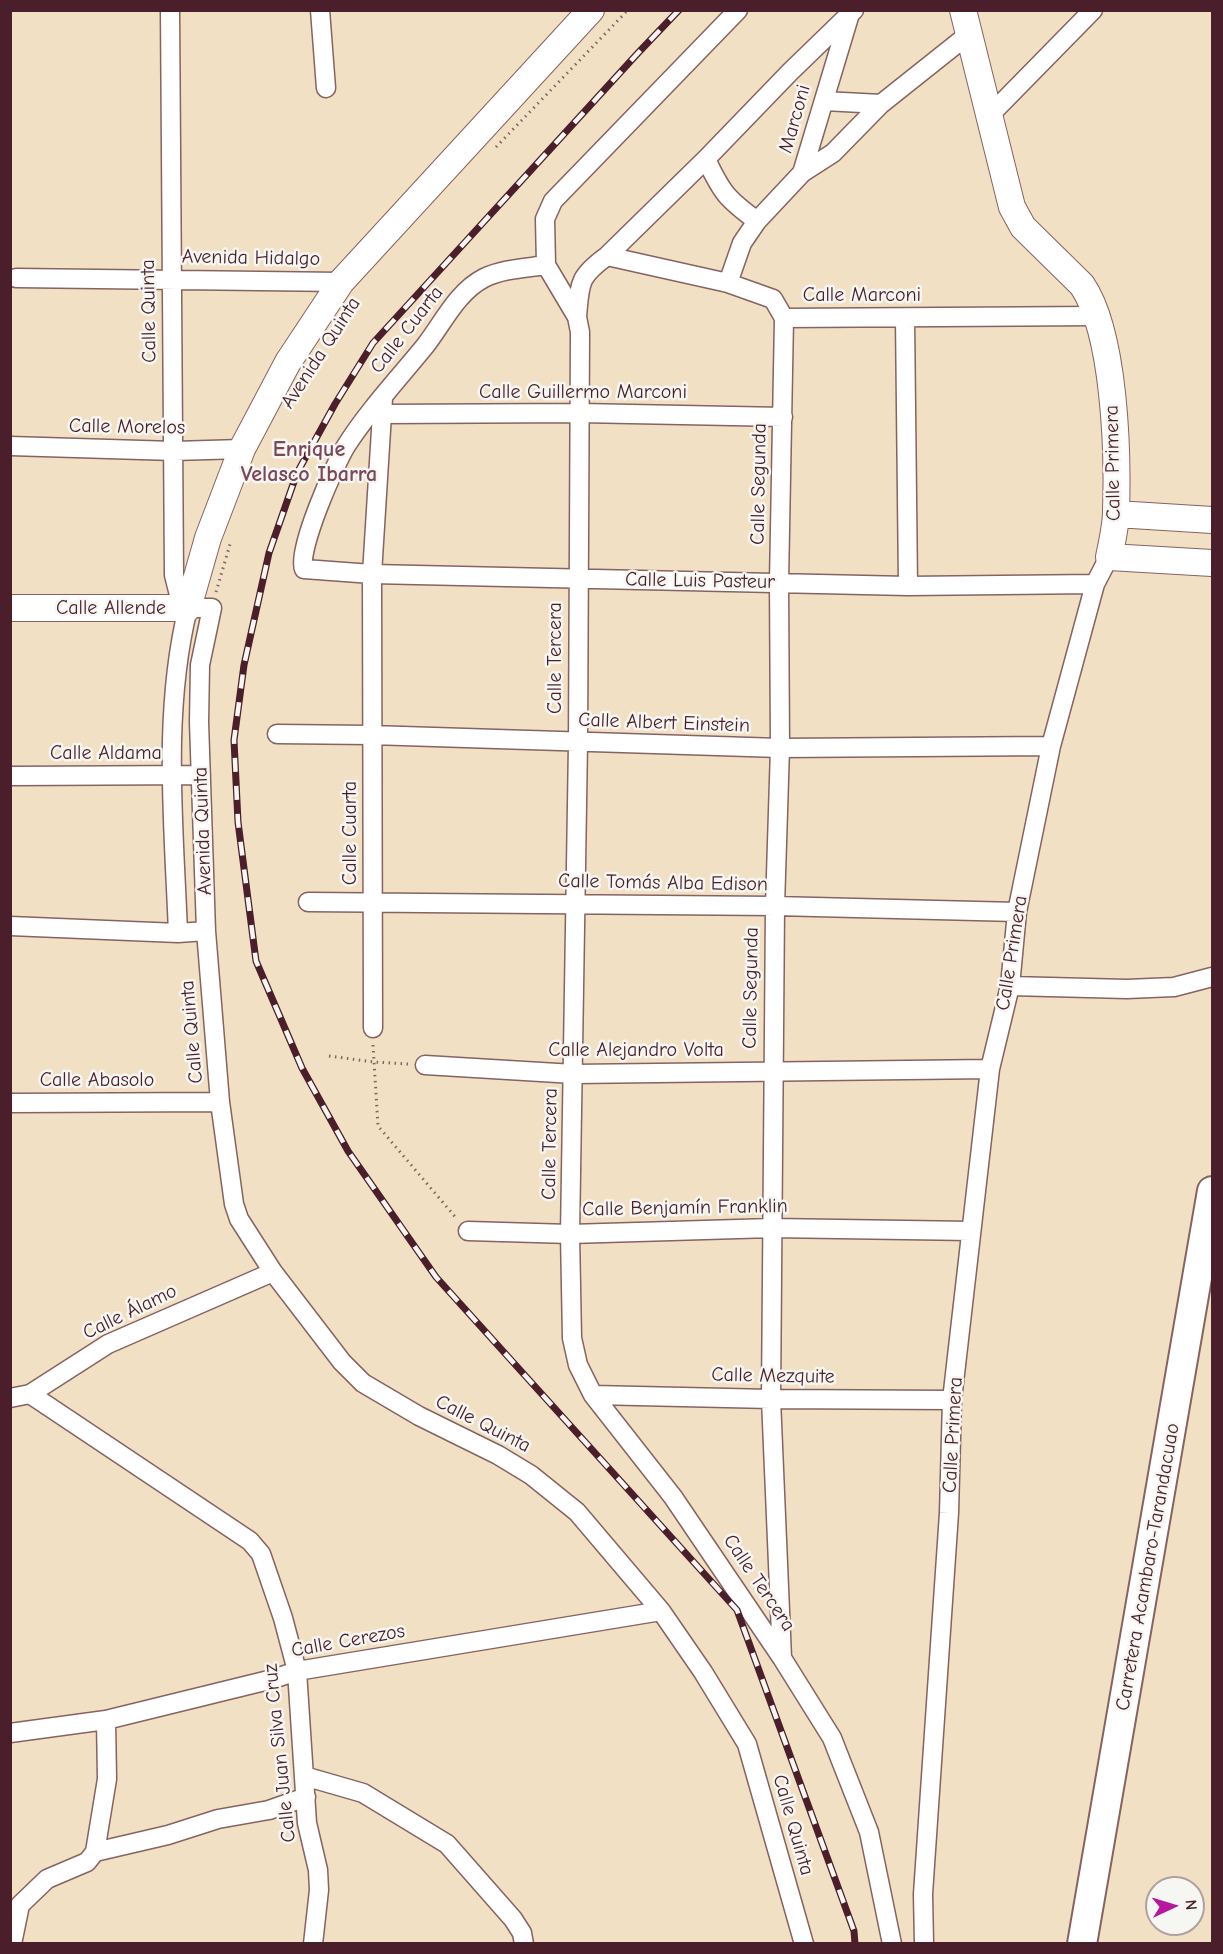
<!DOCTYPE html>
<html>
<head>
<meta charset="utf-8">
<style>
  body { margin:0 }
  #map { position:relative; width:1223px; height:1954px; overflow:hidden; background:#f2e0c4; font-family:"Comic Neue",sans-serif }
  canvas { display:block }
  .frame { position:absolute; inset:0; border:12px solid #4a1f2b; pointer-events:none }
  .north { position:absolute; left:1145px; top:1876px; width:60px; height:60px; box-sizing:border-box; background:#f6f6f2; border:2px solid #b1a0a2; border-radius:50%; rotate:86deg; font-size:16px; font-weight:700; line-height:24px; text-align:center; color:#4a1f2b }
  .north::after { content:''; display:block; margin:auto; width:21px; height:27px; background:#b5179e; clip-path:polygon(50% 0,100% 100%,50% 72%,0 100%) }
</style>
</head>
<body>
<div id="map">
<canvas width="1223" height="1954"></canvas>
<div class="frame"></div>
<div class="north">N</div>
</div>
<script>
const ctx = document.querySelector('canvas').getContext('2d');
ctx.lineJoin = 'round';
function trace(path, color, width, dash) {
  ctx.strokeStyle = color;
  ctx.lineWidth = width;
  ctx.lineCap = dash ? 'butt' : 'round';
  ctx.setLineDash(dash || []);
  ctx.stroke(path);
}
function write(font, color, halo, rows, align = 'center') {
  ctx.font = font + ' "Comic Neue",sans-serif';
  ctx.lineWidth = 5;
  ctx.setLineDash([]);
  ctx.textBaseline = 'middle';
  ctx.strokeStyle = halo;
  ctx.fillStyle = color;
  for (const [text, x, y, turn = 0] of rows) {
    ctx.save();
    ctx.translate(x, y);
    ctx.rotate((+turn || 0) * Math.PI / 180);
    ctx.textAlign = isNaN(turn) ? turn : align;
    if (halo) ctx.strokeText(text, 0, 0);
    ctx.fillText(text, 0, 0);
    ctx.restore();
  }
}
const path = new Path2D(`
  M496 147 628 10
  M216 592 231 541
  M373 1045 378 1126 457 1219
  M329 1056 374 1062 408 1064`);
const street = new Path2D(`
  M170 10 174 575 178 591 188 608
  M320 10 326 88
  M738 10 553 201 545 219 546 265C526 268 502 269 484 278 457 292 443 323 425 346 399 378 368 411 346 446 335 464 296 552 304 569L372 574 908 586 1095 584
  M824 101 881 104
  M990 115 1093 10
  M706 159C722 193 727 199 757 221
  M802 173 833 153 881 104 969 34
  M607 256 728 283 773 299 784 318
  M546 265 577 317 580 332 578 743 570 1234 572 1338 578 1365 593 1395 673 1497 782 1658 832 1738 869 1832 892 1944
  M16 278 341 282
  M728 283 742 243 757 221 802 173 849 17
  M577 317C580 283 578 277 607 256L706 159 790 72 854 10
  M784 318 1098 316
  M905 318 908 586
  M382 414 580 413 783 417
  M10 446 174 451 242 449
  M188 608H212L200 665 199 722 206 931 220 1102 234 1204 239 1219 273 1272 342 1362 363 1383 419 1416 498 1455 531 1475 577 1512 661 1611 703 1672 747 1744 804 1944
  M277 734 371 735 780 748 1051 746
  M10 776 201 775
  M308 902 775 906 1017 912
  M10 926 178 933 206 931
  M178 933C174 826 162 713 188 608
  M1010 986 1127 989 1174 987 1212 977
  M373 1028 372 574 383 398
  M425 1065 574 1074 990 1069
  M10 1103 220 1102
  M468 1231 570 1234 772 1228 971 1231
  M30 1394 250 1541 261 1554 283 1618 297 1671 307 1823 318 1870 319 1890 313 1944
  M593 1395 771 1399 952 1400
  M10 1398 30 1394 108 1344 273 1272
  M782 1658 771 1399 775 906 780 748 779 582 784 318
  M10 1733 106 1720 273 1679 297 1671 661 1611
  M304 1776 363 1793 447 1844 513 1919 522 1933 524 1944
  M95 1852 168 1835 218 1819 269 1810 306 1797
  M12 1944 20 1905 47 1879 87 1862 95 1852 107 1779 106 1720
  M924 1944 923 1894 949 1513 952 1400 990 1069 1010 986 1017 912 1051 746 1095 584 1109 557`);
const secondary = new Path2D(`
  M963 10 1012 207 1023 227 1082 285C1115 333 1118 453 1116 511 1116 526 1112 542 1109 557L1212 563
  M1116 514 1212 520
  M10 608H188L208 538 242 449 288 362 341 282 591 10`);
const primary = new Path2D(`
  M1082 1944 1212 1191`);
const rail = new Path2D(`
  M679 10 638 53 373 343 335 404 297 473 269 553 244 665 234 740 238 822 256 961 302 1068 348 1151 436 1277 737 1610 854 1931 855 1944`);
const streetNames = [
  ["Marconi",795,119,-74],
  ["Avenida Hidalgo",251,258,1],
  ["Calle Marconi",862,295],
  ["Calle Quinta",149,311,-91],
  ["Calle Cuarta",407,330,-52],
  ["Avenida Quinta",321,353,-57],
  ["Calle Guillermo Marconi",583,392],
  ["Calle Morelos",127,427,1],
  ["Calle Primera",1113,463,-91],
  ["Calle Segunda",759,484,-89],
  ["Calle Luis Pasteur",700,581,1],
  ["Calle Allende",111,608],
  ["Calle Tercera",555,658,-90],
  ["Calle Albert Einstein",664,723,2],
  ["Calle Aldama",106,753],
  ["Avenida Quinta",203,831,-92],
  ["Calle Cuarta",350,833,-90],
  ["Calle Tomás Alba Edison",663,883,1],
  ["Calle Primera",1012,953,-81],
  ["Calle Segunda",751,988,-89],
  ["Calle Quinta",192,1032,-95],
  ["Calle Alejandro Volta",636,1050],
  ["Calle Abasolo",97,1080],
  ["Calle Tercera",550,1144,-89],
  ["Calle Benjamín Franklin",685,1208,-1],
  ["Calle Álamo",130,1312,-26],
  ["Calle Mezquite",773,1376,1],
  ["Calle Quinta",483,1424,27],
  ["Calle Primera",953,1435,-87],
  ["Carretera Acambaro-Tarandacuao",1148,1567,-80],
  ["Calle Tercera",759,1583,56],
  ["Calle Cerezos",348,1641,-10],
  ["Calle Juan Silva Cruz",280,1753,-96],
  ["Calle Quinta",793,1825,74]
];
const quarterNames = [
  ["Enrique",309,450],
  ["Velasco Ibarra",309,475]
];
trace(street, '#856361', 21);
trace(secondary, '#856361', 28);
trace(primary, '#856361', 32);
trace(path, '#856361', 3, [1.5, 4.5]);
trace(street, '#fff', 18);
trace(secondary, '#fff', 26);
trace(primary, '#fff', 28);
trace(rail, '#4a1f2b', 7);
trace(rail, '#f6f6f2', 4.5, [14]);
write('20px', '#4a1f2b', '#f6f6f2', streetNames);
write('bold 22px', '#7b485b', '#f6f6f2', quarterNames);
</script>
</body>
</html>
